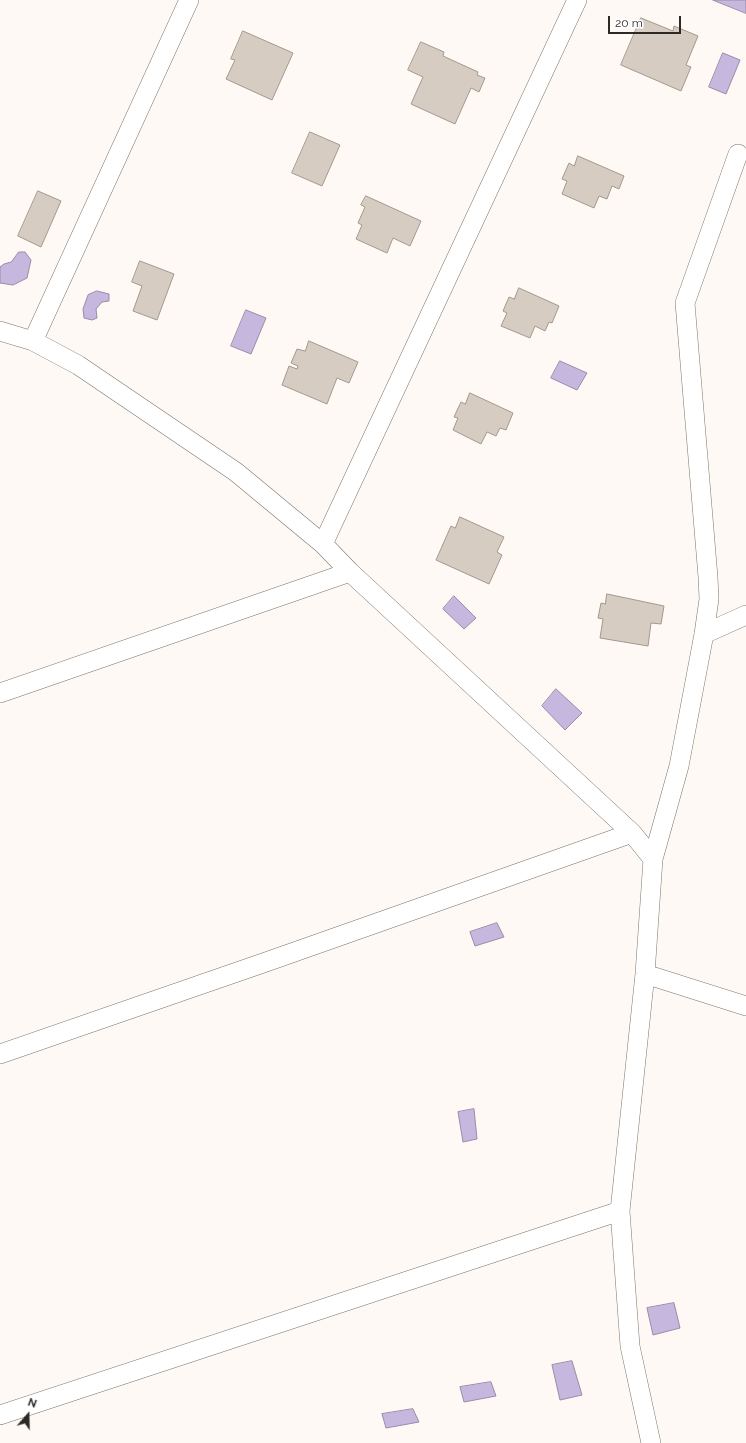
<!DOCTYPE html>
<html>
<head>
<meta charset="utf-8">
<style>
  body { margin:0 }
  #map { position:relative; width:746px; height:1443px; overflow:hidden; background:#fef9f5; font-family:Raleway,sans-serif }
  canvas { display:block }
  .north { position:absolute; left:8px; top:1395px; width:40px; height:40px; -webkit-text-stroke:3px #fff; paint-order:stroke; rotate:20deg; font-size:11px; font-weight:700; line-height:16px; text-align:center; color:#2d2a26 }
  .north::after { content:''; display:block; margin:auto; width:14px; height:18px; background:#2d2a26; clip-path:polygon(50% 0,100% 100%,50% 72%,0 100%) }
  .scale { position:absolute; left:608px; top:16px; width:73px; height:18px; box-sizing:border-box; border:2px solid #2d2a26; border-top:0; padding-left:5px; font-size:12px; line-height:14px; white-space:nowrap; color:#2d2a26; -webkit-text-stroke:3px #fff; paint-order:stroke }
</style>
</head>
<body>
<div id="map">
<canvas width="746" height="1443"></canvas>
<div class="north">N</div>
<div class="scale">20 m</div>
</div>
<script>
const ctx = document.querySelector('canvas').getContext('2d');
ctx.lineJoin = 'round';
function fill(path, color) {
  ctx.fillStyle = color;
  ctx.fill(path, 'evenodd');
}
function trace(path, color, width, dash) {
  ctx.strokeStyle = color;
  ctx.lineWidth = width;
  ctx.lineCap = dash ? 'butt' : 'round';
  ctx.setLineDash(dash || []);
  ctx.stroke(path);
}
const water = new Path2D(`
  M713 0H746V13Z
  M723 53 740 60 726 94 709 87Z
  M19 252H25L31 260 27 278 13 285 0 283V267L4 264 11 262Z
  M97 291 109 294V301L102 302 96 309 97 318 92 320 84 318 83 309 88 295Z
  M246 310 266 318 251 354 231 346Z
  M560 361 587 373 577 390 551 378Z
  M454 596 476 618 464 629 443 609Z
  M556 689 582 713 565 730 542 706Z
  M497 923 504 937 475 946 470 932Z
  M474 1109 477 1139 463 1142 458 1112Z
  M674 1303 680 1328 653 1335 647 1308Z
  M572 1361 582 1395 560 1400 552 1365Z
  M491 1382 496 1396 464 1402 460 1387Z
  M413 1409 419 1422 386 1428 382 1414Z`);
const building = new Path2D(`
  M641 18 673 31 674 26 698 36 686 65 691 67 681 91 621 65Z
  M243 31 293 53 272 100 226 79 235 60 231 59Z
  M421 42 444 52 443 56 478 72 477 75 485 78 479 92 471 88 455 124 411 104 423 77 408 70Z
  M310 132 340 145 322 186 292 173Z
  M578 156 624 176 619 189 612 186 607 199 599 196 594 208 562 194 567 181 562 179 569 163 574 166Z
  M38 191 61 201 41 247 18 236Z
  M366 196 421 221 410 246 393 238 387 253 356 239 362 225 358 223 365 207 361 205Z
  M140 261 174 274 157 320 133 311 142 286 132 282Z
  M519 288 559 306 552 323 549 322 545 331 535 326 530 338 501 326 507 313 503 311 509 297 514 299Z
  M309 341 358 362 349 383 337 378 327 404 282 385 289 366 297 369 298 366 291 363 297 349 305 351Z
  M470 393 513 413 506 430 500 428 496 436 487 432 481 444 453 430 458 418 454 417 461 402 465 404Z
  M460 517 504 537 497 552 502 555 489 584 436 560 451 526 455 528Z
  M607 594 664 606 661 624 651 623 648 646 600 638 603 619 598 618 601 603 605 604Z`);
const street = new Path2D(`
  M0 331 33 341 78 365 236 472 323 544 350 572 632 833 653 859
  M33 341 189 0
  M323 544 577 0
  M704 634 746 615
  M0 693 350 572
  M645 974 746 1006
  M0 1054 266 962 632 833
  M0 1415 620 1211
  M651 1443 630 1346 620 1211 645 974 653 859 679 766 704 634 709 599 708 577 685 303 738 154`);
fill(water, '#c5b7de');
trace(water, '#978da7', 1);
fill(building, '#d6ccc1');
trace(building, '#a2988e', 1);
trace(street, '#7d746a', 20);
trace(street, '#fff', 19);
</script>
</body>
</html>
